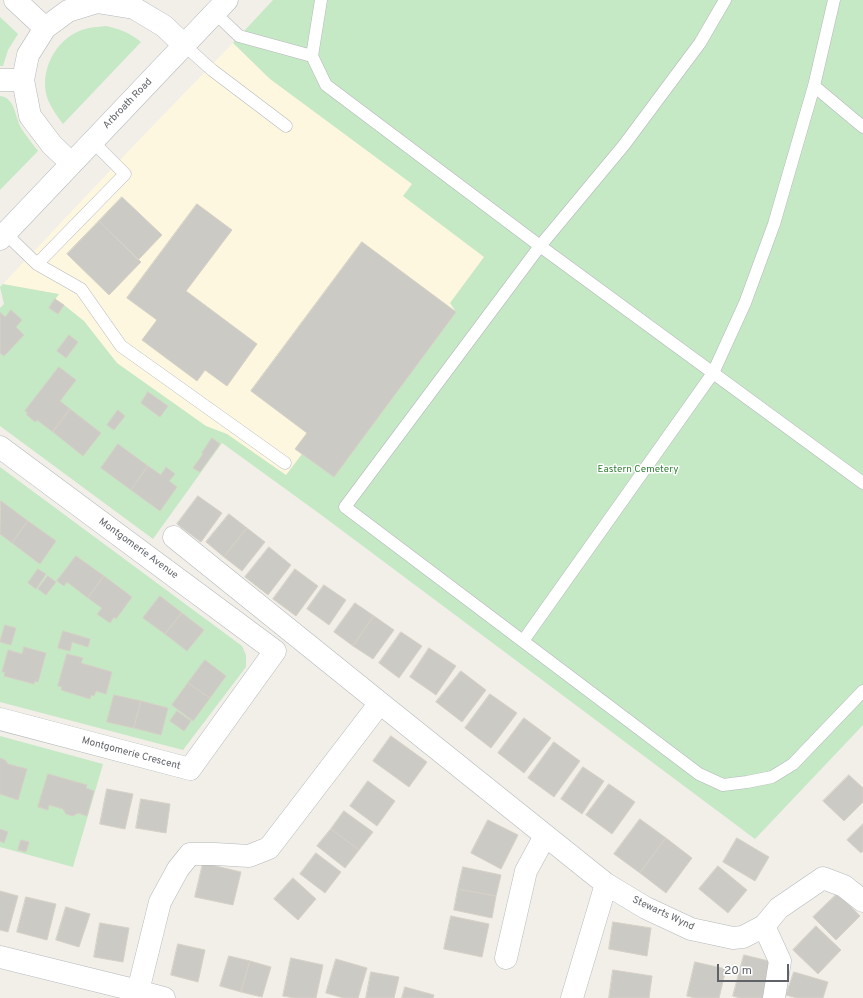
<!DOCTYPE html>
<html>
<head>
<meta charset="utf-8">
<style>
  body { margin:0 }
  #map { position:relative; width:863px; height:998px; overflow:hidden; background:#f1efe8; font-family:Overpass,sans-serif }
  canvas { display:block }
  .scale { position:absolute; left:717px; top:964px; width:72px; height:18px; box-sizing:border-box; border:2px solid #5f6368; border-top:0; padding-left:5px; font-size:12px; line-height:14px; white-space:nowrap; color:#5f6368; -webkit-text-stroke:3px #fff; paint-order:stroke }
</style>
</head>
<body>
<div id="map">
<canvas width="863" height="998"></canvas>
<div class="scale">20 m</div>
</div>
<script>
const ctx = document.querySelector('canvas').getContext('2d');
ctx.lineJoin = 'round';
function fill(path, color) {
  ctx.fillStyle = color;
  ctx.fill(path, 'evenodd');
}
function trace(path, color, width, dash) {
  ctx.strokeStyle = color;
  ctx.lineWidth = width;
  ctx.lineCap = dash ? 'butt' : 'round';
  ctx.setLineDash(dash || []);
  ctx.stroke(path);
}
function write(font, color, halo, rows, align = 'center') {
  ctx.font = font + ' Overpass,sans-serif';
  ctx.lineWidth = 3;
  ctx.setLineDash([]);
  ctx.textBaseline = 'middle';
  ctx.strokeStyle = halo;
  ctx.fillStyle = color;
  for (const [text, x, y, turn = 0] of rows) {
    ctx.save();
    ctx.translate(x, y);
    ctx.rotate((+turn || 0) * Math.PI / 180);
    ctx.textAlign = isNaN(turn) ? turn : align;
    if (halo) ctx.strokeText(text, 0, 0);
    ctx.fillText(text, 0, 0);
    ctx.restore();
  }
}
const commercial = new Path2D(`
  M233 43 518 255 324 517 3 284 141 138Z`);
const green = new Path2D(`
  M273 0H863V725L755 839 324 517 222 443 153 539 0 426V308L4 304 0 287 3 284 59 294 49 308 58 313 64 305 84 321 117 363 206 426 227 434 286 475 302 454 334 477 456 312 450 303 484 257 403 196 412 184 270 79 233 43Z
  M0 17 18 34 8 50 3 66H0Z
  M106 26C120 29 130 33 141 42L63 124C57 116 52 109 48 100 38 73 55 39 82 30 90 27 98 27 106 26Z
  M0 96C15 97 15 117 21 128 26 136 32 143 38 151L0 190Z
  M0 467 242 646 246 655V667L183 750 0 702Z
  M0 736 103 764 73 867 0 847Z`);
const building = new Path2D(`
  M122 197 162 235 138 260 99 221Z
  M197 204 232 230 186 291 257 344 227 386 205 370 197 381 142 340 157 320 127 298Z
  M99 221 141 262 109 295 67 254Z
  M362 242 456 312 334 477 295 449 307 433 251 391Z
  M55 299 64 305 58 314 49 308Z
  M11 310 22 320 16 327 24 335 4 356 0 353V312L5 317Z
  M69 335 78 342 66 358 57 351Z
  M59 367 76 380 60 401 70 409 53 432 37 420 35 422 26 414 28 413 25 411Z
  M148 392 168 406 160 417 141 403Z
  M70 409 101 433 83 456 53 432Z
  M118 410 125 416 114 430 107 425Z
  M212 438 220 444 200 472 193 468 203 454 202 453Z
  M118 444 148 466 131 490 101 468Z
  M148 466 161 475 166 467 175 474 169 481 177 487 160 511 131 490Z
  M198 496 222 513 201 542 177 524Z
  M1 501 28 521 12 543 0 534Z
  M229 514 247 528 224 557 206 542Z
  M28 521 56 541 40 564 12 543Z
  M247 528 265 542 242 571 224 557Z
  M269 547 291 565 268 595 245 577Z
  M76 556 104 576 88 598 67 582 64 586 57 581Z
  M38 569 46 574 36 589 28 583Z
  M295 569 318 586 296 616 273 599Z
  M48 576 56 582 46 595 38 589Z
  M104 576 132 597 116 619 114 617 110 623 97 614 102 608 88 598Z
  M324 585 346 600 329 625 307 609Z
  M160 596 182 613 165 634 143 618Z
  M355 603 374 616 353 646 334 632Z
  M182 613 204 630 187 651 165 634Z
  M374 616 394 630 373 659 353 646Z
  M5 625 16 628 11 645 0 642Z
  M63 631 90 639 88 647 72 642 70 651 58 648Z
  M401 632 422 646 399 678 379 663Z
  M24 647 46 653 38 682 35 681 34 684 4 676 5 672H2L8 650 22 654Z
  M429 648 456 666 436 695 410 677Z
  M67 654 83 658 81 663 112 672 106 694 96 691 94 696 91 695 90 699 61 690 62 687 58 686Z
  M205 660 226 676 210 698 188 683Z
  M461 671 486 690 462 722 436 702Z
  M188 683 210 698 193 721 172 705Z
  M490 694 517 713 491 748 465 728Z
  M114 695 141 701 134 728 107 722Z
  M141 701 168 708 161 735 134 728Z
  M177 711 191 721 184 731 170 721Z
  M524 718 551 738 524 773 498 753Z
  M391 736 427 762 409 787 373 761Z
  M554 742 580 761 554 797 528 778Z
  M0 758 5 760 8 764 27 769 18 800 0 794Z
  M583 767 604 781 582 814 561 799Z
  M48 774 87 785 86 788 94 791 87 816 78 813 73 816 66 814 63 809 49 805 48 810 38 807Z
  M849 775 863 788V802L844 821 823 801Z
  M368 781 395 801 377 826 350 806Z
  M609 784 635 802 612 834 586 815Z
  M107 789 133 794 125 829 100 824Z
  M141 799 170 804 166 833 136 828Z
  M344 811 373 832 359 850 331 829Z
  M640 819 666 838 640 873 614 854Z
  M488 820 518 835 501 869 471 853Z
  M863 824V851L861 853 847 840Z
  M0 829 8 832 4 843 0 841Z
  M331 829 359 850 345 868 317 846Z
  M666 838 692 858 666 893 640 873Z
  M737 838 769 857 755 881 723 862Z
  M21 840 29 842 26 852 18 850Z
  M316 853 341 872 325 893 300 874Z
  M203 863 241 872 233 905 195 897Z
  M718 866 747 890 728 913 699 889Z
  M463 867 501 875 496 896 458 889Z
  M293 878 316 899 298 920 274 899Z
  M458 889 496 896 492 918 454 910Z
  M0 891 18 896 8 932 0 930Z
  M838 893 860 916 836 940 813 917Z
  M26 897 56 904 47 940 17 932Z
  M66 907 90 914 79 947 56 940Z
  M451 916 489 924 482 957 444 949Z
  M613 922 651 928 647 956 609 949Z
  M100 923 129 928 123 962 94 957Z
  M816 926 841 950 818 974 793 950Z
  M178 944 205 950 198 982 171 975Z
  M744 955 773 962 763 998H740L733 996Z
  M229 956 250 961 241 992 220 986Z
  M291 958 323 965 316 998H295L283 996Z
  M336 959 367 968 358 998H344L326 993Z
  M250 961 271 967 262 997 241 992Z
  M695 962 726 969 719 998H695L687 996Z
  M613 970 652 976 649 998H609Z
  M371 972 399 977 394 998H366Z
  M794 972 828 982 823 998H797L786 995Z
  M405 987 434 995 433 998H402Z`);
const service = new Path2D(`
  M321 0 312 56 326 85 540 246 863 483
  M725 0 700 43 624 145 540 246 345 507 699 774 723 785 747 782 772 777 793 764 863 691
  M215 13 239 36 312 56
  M184 45 212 70 286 126
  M814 86 863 127
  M5 233 37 264 81 289 121 346 285 463
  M37 264 125 174 92 141
  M523 641 713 373 745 303 774 224 814 86 834 0`);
const minor = new Path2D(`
  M15 0 45 28
  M0 80H23
  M71 163 52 145 30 116 23 80 28 55 45 28 68 11 97 2 134 8 164 26 184 45
  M0 447 275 651 190 769 0 719
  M174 537 380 703
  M764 926 780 961 774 998
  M0 957 138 991
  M506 958 526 871 545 836
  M164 998 138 991 160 902 178 869 190 854H215L249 856 269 848 380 703 606 884 646 908 691 929 733 938 743 937 764 926 779 908 823 878 844 886 863 901
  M572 998 606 884`);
const secondary = new Path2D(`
  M0 239 227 0`);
const streetNames = [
  ["Arbroath Road",128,104,-46],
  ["Montgomerie Avenue",138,549,36],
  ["Montgomerie Crescent",131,754,15],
  ["Stewarts Wynd",663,914,25]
];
const parkNames = [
  ["Eastern Cemetery",638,470]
];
fill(commercial, '#fef7e0');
fill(green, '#c5e8c5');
fill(building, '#cccac5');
trace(building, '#d6d1c6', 1);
trace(service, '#b5b8bc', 13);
trace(minor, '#b5b8bc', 23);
trace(secondary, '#b6babf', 23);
trace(service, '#fff', 12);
trace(minor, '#fff', 22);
trace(secondary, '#fff', 22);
write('10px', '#5f6368', '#fff', streetNames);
write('10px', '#348238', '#fff', parkNames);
</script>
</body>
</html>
